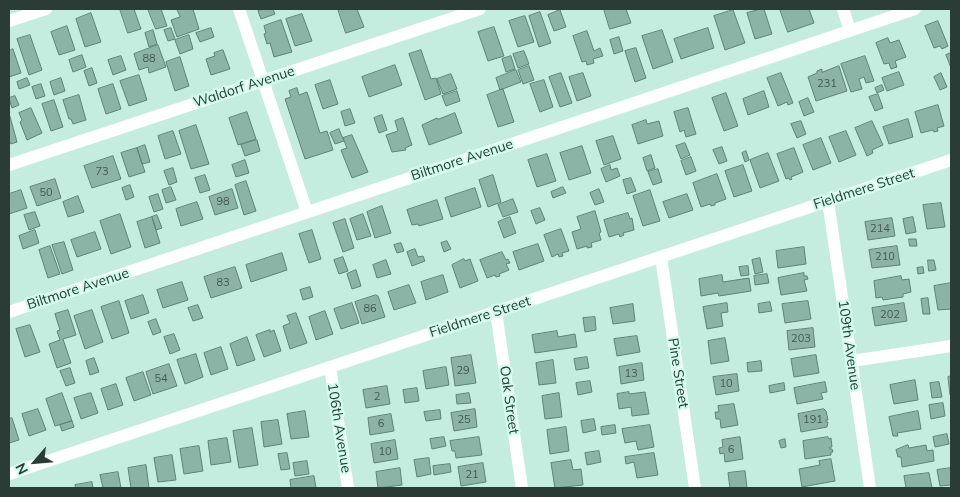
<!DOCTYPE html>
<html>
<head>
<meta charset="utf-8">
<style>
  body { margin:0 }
  #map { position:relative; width:960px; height:497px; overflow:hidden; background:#c4eddf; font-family:Mulish,sans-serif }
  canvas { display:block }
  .frame { position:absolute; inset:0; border:10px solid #2b3c36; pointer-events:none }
  .north { position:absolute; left:10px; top:437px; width:50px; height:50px; -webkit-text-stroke:4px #d1fbec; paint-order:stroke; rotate:243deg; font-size:14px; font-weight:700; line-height:20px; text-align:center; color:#2b3c36 }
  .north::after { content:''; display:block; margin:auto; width:18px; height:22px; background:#2b3c36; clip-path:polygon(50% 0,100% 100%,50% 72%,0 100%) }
</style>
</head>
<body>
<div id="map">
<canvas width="960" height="497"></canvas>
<div class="frame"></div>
<div class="north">N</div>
</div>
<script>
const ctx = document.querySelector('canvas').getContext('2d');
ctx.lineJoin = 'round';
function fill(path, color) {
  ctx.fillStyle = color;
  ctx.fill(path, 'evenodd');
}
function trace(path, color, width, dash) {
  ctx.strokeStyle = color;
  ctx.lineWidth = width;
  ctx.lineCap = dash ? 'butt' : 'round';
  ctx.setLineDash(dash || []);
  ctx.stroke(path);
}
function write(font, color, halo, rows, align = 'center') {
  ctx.font = font + ' Mulish,sans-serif';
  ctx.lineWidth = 4.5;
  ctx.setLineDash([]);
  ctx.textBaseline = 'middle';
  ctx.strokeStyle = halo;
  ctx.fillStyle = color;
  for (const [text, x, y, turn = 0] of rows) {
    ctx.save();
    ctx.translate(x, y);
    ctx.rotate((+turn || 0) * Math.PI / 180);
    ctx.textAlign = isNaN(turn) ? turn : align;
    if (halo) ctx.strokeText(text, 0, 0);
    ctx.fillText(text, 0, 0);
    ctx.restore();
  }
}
const building = new Path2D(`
  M120 9H134L141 29 128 33Z
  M148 9H161L167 26 156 29Z
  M177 9H193L199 29 177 37 171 20 180 17Z
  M264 9H273L275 14 261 19 258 11Z
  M338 9H357L364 27 346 33Z
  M604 9H626L631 23 610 29Z
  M761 9H764L772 34 755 39 747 13Z
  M780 9H809L814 23 788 32Z
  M560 10 566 27 554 31 548 15Z
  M733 10 745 43 725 50 714 16Z
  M540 12 551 43 539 47 529 16Z
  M91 13 101 42 85 47 76 19Z
  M302 14 312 41 295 46 286 19Z
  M525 16 534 42 518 47 509 21Z
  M281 20 292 52 274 57 270 43 267 44 264 34 266 33 264 26Z
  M938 21 948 46 942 49 940 46 934 48 925 26Z
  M67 26 75 50 59 55 51 32Z
  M494 27 504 56 488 61 478 32Z
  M171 28 175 39 168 41 164 30Z
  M211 28 214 37 200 42 196 33Z
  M708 28 714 48 681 59 674 39Z
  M153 30 157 44 149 47 145 33Z
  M662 30 673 62 653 69 642 36Z
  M587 31 594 51 600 48 603 56 593 59 594 63 587 65 586 61 582 62 573 36Z
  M30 35 42 70 29 75 17 39Z
  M189 35 193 49 180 54 175 40Z
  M619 37 623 51 614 54 610 40Z
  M888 38 890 43 899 40 906 57 895 61 897 67 891 69 889 63 884 64 876 43Z
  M158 45 166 67 149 73 148 67 139 70 134 54Z
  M636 48 646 78 635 82 625 51Z
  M13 49 21 73 9 77V51Z
  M223 50 230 69 211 75 206 59 215 56 214 53Z
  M421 50 431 79 436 78 441 94 425 100 409 54Z
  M524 51 529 64 518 68 513 54Z
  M951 53V68L946 55Z
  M82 55 86 67 73 72 69 60Z
  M121 56 126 70 113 75 108 60Z
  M511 56 515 69 506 72 502 59Z
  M865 56 874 81 866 83 864 77 859 79 862 89 851 92 841 64Z
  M180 57 189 86 175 91 166 62Z
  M395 65 402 85 369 97 362 77Z
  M529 66 534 80 523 84 518 70Z
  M839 66 847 91 816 101 808 77 817 73V71L822 69V72Z
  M92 68 97 83 89 86 84 71Z
  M516 70 521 82 500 90 496 78Z
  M899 72 904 85 887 91 882 78Z
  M561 73 572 103 560 107 549 77Z
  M583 73 591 96 577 101 569 77Z
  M781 73 793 103 788 105 787 102 778 106 767 78Z
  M941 73 947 87 940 90 934 77Z
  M451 74 457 89 443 94 437 79Z
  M139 75 147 100 129 106 120 81Z
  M27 78 30 85 19 89 17 82Z
  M61 78 65 91 54 95 50 82Z
  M330 80 338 104 323 109 315 85Z
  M544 80 553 107 540 112 530 84Z
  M41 84 45 96 36 99 32 87Z
  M113 84 121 109 106 114 98 89Z
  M882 85 884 90 877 93 875 88Z
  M297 88 299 95 307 92 320 133 327 131 333 150 305 159 285 99 291 97 289 91Z
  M503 89 514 122 498 127 487 95Z
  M457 91 460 101 446 106 442 96Z
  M764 91 769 107 748 115 743 99Z
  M726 93 738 126 724 131 712 98Z
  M878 94 883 108 875 111 869 97Z
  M79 95 86 120 73 124 71 119H69L63 100Z
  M15 96 19 105 12 108 9 98Z
  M808 98 814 112 804 116 799 102Z
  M54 100 63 127 51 131 42 104Z
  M938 105 944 126 937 128 938 131 934 132 933 130 921 133 915 112Z
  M31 108 42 133 27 140 20 122 22 120 19 113Z
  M688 108 696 134 686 137 684 130 680 132 674 112Z
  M350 109 355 123 345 126 341 112Z
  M247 112 256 139 238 145 229 118Z
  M9 113 17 142 11 144 9 141Z
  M455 113 462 133 429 145 422 125 437 118 438 119Z
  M382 115 387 130 379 133 374 118Z
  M403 118 412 145 405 148 406 150 392 152 386 135 398 131 395 121Z
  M908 119 913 137 889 144 883 127Z
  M646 120 647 124 659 121 663 136 638 144 632 125Z
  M801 121 806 134 797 138 791 124Z
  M872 121 883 145 872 150 873 153 867 156 855 128Z
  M196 125 209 164 191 169 179 131Z
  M339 129 344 141 335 144 330 133Z
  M173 131 181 154 165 159 158 136Z
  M846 131 856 155 839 162 829 137Z
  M352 135 368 172 352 178 341 150 347 148 343 138Z
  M613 136 621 159 604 165 596 141Z
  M821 138 831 163 813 170 803 145Z
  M257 140 260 151 245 156 241 145Z
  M685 143 690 155 681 159 676 146Z
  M145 145 150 162 142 164 137 148Z
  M582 146 591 173 569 180 560 153Z
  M722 147 727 161 719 164 713 150Z
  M137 148 145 172 129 177 121 153Z
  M794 148 803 172 791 177 792 179 790 180 789 178 786 179 777 154Z
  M746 151 749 160 745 162 742 153Z
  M768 153 779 181 760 188 750 160Z
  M547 154 556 181 537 187 528 160Z
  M651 155 655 168 647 171 643 158Z
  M113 156 121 179 92 188 84 166Z
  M691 157 696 171 686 175 681 161Z
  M245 160 249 173 236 177 232 165Z
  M610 165 611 170 617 168 620 176 606 182 601 169Z
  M743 165 752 191 734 197 725 171Z
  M173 168 177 182 169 185 164 171Z
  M658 169 662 182 653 185 648 172Z
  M717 174 726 199 715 203V205L711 206 710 204 701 207 693 183Z
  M205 175 210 190 200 193 195 178Z
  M493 175 501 202 488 207 479 180Z
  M631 178 636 191 627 194 623 180Z
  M55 179 61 198 37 206 30 187Z
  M246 181 256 211 244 215 235 185Z
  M130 185 134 197 126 200 122 188Z
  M171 187 176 200 166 203 162 190Z
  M563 187 566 193 553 198 551 192Z
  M475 188 481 207 451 217 445 198Z
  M232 189 238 208 215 215 209 197Z
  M599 189 604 202 595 205 590 193Z
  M21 190 27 208 9 214V194Z
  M650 190 660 221 643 226 633 196Z
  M158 194 163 209 154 212 149 197Z
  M687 194 693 210 669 218 663 202Z
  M78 196 84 212 68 217 63 202Z
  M513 199 518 212 503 217 498 205Z
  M437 200 443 219 419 226 418 224 412 225 407 210Z
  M197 202 203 219 181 226 176 209Z
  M941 203 945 227 927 229 923 205Z
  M382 206 391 233 375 238 367 212Z
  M540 208 545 220 536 224 531 211Z
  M595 211 601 232 599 233 601 240 591 243 592 247 587 248V246L577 249 572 232 581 229 577 217Z
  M35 212 40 226 29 230 24 215Z
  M628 213 630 219 632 218 634 230 623 233 624 235 620 237 619 234 609 237 604 220Z
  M120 214 131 247 111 254 100 221Z
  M363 214 371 236 357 240 350 219Z
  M157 215 162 228 156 230 152 217Z
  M152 217 160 243 145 248 137 222Z
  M510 217 516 233 504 238 498 222Z
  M913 217 916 232 906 234 903 219Z
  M892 218 895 236 868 240 865 222Z
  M345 219 354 248 343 252 333 223Z
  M561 229 569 251 562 253 563 256 559 257 558 254 552 257 544 235Z
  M35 230 39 243 23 249 19 236Z
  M312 230 321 259 309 263 299 234Z
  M95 232 101 249 77 257 71 240Z
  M909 239H916L917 246H910Z
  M447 241 451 249 444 252 441 243Z
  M64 242 73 270 62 274 52 245Z
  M401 243 404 251 397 253 394 245Z
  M538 244 544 261 519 270 513 252Z
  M50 246 60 274 48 278 39 250Z
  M897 246 900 265 872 268 869 250Z
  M804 247 806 264 778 268 776 251Z
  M415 249 418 257 423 256 425 261 412 266 407 252Z
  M502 252 506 260 508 259 510 263 506 264 509 270 499 274 500 276 496 277 495 275 487 278 480 260Z
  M282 253 287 270 251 282 246 265Z
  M343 257 348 271 339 274 334 260Z
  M760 258 763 272 755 274 752 260Z
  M464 259 465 261 470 259 478 281 460 288 452 265Z
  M386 260 391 274 377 278 373 265Z
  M928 260H934L936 270 929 271Z
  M748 266 749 275 741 276 739 267Z
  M235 267 242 288 211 298 204 277Z
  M923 267 924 273 918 274 917 268Z
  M356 270 361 286 352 289 347 274Z
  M804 273V276H807L808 279 804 280 807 291 781 295 778 278Z
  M767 274 769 283 755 285 754 276Z
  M443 275 448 292 426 300 421 282Z
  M722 275 723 282 749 278 751 291 719 296 718 293 701 296 699 279Z
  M901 276 902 280 909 279 911 292 903 294V297L883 300 882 297 876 298 874 281Z
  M182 282 188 300 163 308 157 290Z
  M951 283V309L938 310 934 286Z
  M409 285 416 303 394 310 388 292Z
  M310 287 313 297 303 300 300 290Z
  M143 295 149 313 131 319 125 301Z
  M376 295 378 296 385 317 362 324 355 302Z
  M928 298 930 314H923L921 299Z
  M119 301 129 333 112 339 101 307Z
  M808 301 811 319 785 323 782 304Z
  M770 302 772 311 759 313 758 304Z
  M352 303 359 323 341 329 334 309Z
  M727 303 728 312 721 313 723 326 707 329 703 307Z
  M904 303 907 321 875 326 872 308Z
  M633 304 635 321 613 324 610 308Z
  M198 305 203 318 193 321 188 308Z
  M68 310 76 335 63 339 71 363 57 368 49 344 60 340 57 331 60 330 55 314Z
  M92 310 103 342 85 349 74 316Z
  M325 311 333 334 316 340 309 317Z
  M296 313 307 343 290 349 283 326 290 323 287 316Z
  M595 317 596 330 585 332 583 318Z
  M156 319 161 332 153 335 148 322Z
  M30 325 40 352 25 357 16 329Z
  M813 328 815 347 789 350 787 331Z
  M270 330V332L274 330 281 351 264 357 256 335Z
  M557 331 558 337 575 334 577 347 535 353 532 335Z
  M174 334 180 350 170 354 164 337Z
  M637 336 640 352 617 356 614 339Z
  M247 337 255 360 237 366 230 344Z
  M725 338 729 361 711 364 708 341Z
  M221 347 228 369 211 375 204 353Z
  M196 354 203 377 185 384 177 360Z
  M471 355 476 383 455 386 451 358Z
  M816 355 819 373 794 377 791 359Z
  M587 357 589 368 576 370 574 359Z
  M94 358 99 372 90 375 86 361Z
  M553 360 556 383 539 385 536 363Z
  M761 361 762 371 748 372 747 363Z
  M642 363 644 380 621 384 619 367Z
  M169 364 177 386 153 394 146 372Z
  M446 367 449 385 426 389 423 371Z
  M70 368 75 383 66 386 60 371Z
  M143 372 151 395 134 401 126 378Z
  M737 374 739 391 716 395 713 377Z
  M951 376V395H950L948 377Z
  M915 380 918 400 894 404 890 385Z
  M590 381 592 392 578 395 576 383Z
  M825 382 827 392 821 393 823 399 797 404 794 388Z
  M939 382 942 397 932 398 930 383Z
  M784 383 785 390 770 393 769 386Z
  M116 384 123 405 108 410 101 389Z
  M387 386 390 404 366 408 363 390Z
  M417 388 419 401 405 403 403 390Z
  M629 392V394L645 392 649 414 632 416 631 407 619 409 617 394Z
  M62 393 72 421 55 426 46 399Z
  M91 393 98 413 81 419 74 398Z
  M469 393 471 403 457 404 456 395Z
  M559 393 562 417 545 419 542 396Z
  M943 403 945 416 931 419 929 405Z
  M734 404 738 425 721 428 720 419H716L715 412H719L718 406Z
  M38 409 46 430 29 436 22 414Z
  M475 409 477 427 454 431 451 413Z
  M824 409 826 411 828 420H826V422H828L827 427 801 432 798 414Z
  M440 410 441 419 426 421 424 412Z
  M305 411 309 437 291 439 287 414Z
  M918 411 921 429 897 433 898 436H893L889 417Z
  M391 414 394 431 370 435 368 418Z
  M12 418 19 440 9 443V419Z
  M594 419 596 430 583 433 581 421Z
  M278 420 282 444 264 447 261 422Z
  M72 421 74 427 62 431 60 425Z
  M615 425 616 433 602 435 601 427Z
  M650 425 654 447 638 450 636 441 625 443 622 429Z
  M566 427 569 451 550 454 547 430Z
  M252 428 258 465 239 468 233 431Z
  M947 434 949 444 935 447 933 437Z
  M444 437 446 446 432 449 430 439Z
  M479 437 482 455 456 458 455 451H452L450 441Z
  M740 437 743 459 725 462 724 453 720 454 719 448 723 447 722 440Z
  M828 437 829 439 831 438 832 447H830V449H832L833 452H831V455L805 459 803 441Z
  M227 438 231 462 211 465 208 441Z
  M785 439 786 447 781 448 779 441Z
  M395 440 398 459 374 463 371 444Z
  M908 445 909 448 926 445 927 451 933 450 934 461 902 467 901 457H898L896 450Z
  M199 446 203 471 184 474 180 449Z
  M599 451 601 462 587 465 585 453Z
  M287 453 290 469 281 470 278 454Z
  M654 453 658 475 637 478 634 462 626 464 625 457Z
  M172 455 176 480 158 482 154 458Z
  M429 458 431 474 417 477 414 460Z
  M831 459 835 481 802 487 799 469 820 465 819 461Z
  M571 460 573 470 581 469 583 485 555 488 551 463Z
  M307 461 309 474 295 476 293 463Z
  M483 463 486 482 461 486 458 467Z
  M450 464 451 472 434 475 433 466Z
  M146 465 149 488H131L128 468Z
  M400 468 402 485 378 488 376 472Z
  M951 468V485L940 486 937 470Z
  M745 471 747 488H730L728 473Z
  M118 472 121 488H103L100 475Z
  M929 473 932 488H906L904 476Z
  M314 476 316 488H291L290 480Z
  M92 482 93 488H76L75 485Z`);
const minor = new Path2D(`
  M239 9 307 212
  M843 9 850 30
  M9 21 46 9
  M9 165 480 9
  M828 201 870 488
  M661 257 695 488
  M9 312 915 9
  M496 312 522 488
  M852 361 951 346
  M330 367 348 488
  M9 474 951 160`);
const numberNames = [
  ["88",149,59],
  ["231",827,84],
  ["73",102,172],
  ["50",46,193],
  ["98",223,202],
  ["214",880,229],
  ["210",885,257],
  ["83",223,283],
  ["86",370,309],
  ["202",890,315],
  ["203",801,339],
  ["29",463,371],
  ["13",631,374],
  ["54",161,379],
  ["10",726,384],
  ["2",377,397],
  ["25",464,420],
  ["191",813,420],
  ["6",381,424],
  ["6",731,450],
  ["10",385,452],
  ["21",472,475]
];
const streetNames = [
  ["Waldorf Avenue",244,87,-18],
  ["Biltmore Avenue",462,160,-18],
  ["Fieldmere Street",864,189,-18],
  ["Biltmore Avenue",78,289,-18],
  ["Fieldmere Street",480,317,-18],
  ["109th Avenue",849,345,82],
  ["Pine Street",678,373,81],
  ["Oak Street",509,400,82],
  ["106th Avenue",339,428,81]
];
fill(building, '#8cb4a6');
trace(building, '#5c8376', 1);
trace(minor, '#fff', 12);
write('11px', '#435a52', null, numberNames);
write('14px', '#2b3c36', '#d1fbec', streetNames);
</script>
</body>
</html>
